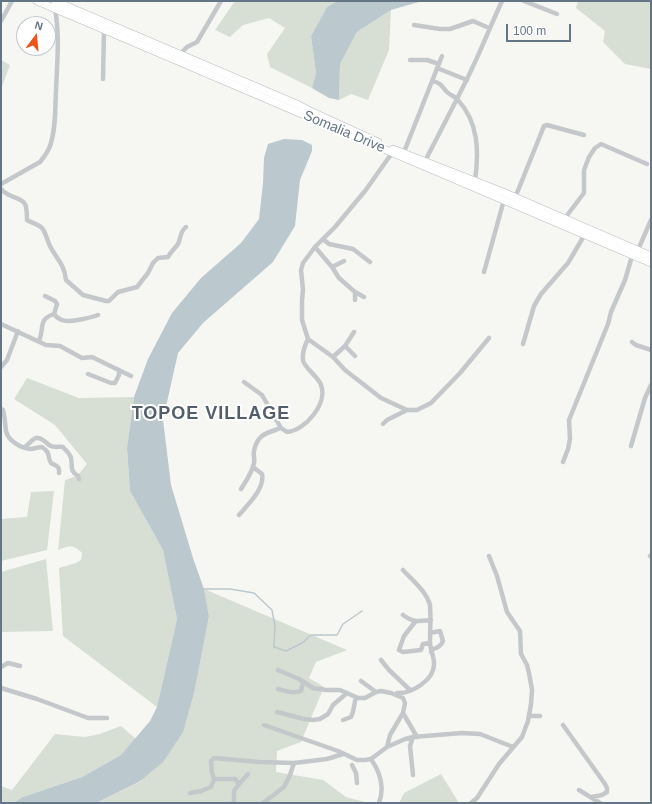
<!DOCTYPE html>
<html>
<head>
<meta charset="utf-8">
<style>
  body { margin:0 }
  #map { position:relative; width:652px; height:804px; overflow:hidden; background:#f6f7f3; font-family:Arial,sans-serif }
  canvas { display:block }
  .frame { position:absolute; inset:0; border:2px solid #647586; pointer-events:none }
  .north { position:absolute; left:16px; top:16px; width:40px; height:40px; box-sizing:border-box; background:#fff; border:1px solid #c1c8cf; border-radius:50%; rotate:16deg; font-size:11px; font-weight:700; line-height:16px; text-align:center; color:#647586 }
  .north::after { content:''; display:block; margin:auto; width:14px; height:18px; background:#ed541c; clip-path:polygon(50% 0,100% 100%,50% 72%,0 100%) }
  .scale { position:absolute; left:506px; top:24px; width:65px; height:18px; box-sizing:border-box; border:2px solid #647586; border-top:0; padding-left:5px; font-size:12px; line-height:14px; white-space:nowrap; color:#647586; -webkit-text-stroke:3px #fff; paint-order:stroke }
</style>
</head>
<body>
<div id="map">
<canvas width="652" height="804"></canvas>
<div class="frame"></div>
<div class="north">N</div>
<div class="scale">100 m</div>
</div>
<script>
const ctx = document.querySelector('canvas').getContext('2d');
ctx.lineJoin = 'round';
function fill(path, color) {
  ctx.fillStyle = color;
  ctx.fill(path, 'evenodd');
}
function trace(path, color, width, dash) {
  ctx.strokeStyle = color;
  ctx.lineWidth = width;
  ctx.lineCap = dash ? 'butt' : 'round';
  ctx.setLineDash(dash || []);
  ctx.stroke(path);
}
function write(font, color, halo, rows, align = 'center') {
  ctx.font = font + ' Arial,sans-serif';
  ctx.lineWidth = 4;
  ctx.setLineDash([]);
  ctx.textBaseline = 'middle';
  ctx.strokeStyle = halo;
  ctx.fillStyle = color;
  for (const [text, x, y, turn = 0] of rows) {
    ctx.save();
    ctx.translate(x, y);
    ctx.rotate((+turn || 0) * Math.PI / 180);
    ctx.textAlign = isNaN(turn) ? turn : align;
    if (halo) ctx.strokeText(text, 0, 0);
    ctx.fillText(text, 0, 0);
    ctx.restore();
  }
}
const green = new Path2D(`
  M235 1H337L327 7 311 36 316 73 312 88 270 67 267 54 285 28 269 18 243 25 230 37 215 30Z
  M578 1H651V69L625 64 603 42 605 31 576 8Z
  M391 10 389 50 368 100 351 94 339 100 340 64 357 32Z
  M1 60 10 65 1 89Z
  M27 378 79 398 134 397 127 448 130 491 163 550 177 619 157 707 63 636 59 568 76 563 81 560 82 553C73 544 69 546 58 550L65 480 77 476 87 464 55 425 14 399Z
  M54 491 47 550 1 561V519L27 517 31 492Z
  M46 559 53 631 1 632V572Z
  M204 589 347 650 316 662 309 678 324 687 301 742 277 751 276 772 323 780 346 797 369 803H96L140 782 195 689 209 616Z
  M121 726 136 739 121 755 82 777 23 797 13 803H1V786L12 790 55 734 85 737 100 734Z
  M441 774 459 803H399L404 793Z`);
const water = new Path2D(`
  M337 1H422L391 10 357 32 340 64 339 100 329 98 312 88 316 73 311 36 327 7Z
  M284 139 302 140 312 145V151L300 180 295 226 273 262 203 323 178 353 163 420 171 485 193 558 204 589 209 616 195 689 183 732 163 762 139 782 96 803H13L23 797 82 777 121 755 150 721 157 707 177 619 163 550 130 491 127 448 134 397 148 359 172 313 201 278 241 243 259 219 263 183 264 158 268 144Z`);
const stream = new Path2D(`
  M203 589H230L254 593 272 610 275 626 274 647 286 651 302 643 311 635H337L343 624 362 611`);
const minor = new Path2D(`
  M524 1 557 14
  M1 21 12 1
  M414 25 440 29H450L473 21 489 28
  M180 54 187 47 197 42 221 1
  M410 60H427L439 64
  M437 68 467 80
  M103 79 104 30
  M433 81C444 85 440 85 447 92 450 95 454 96 457 99 479 122 479 152 475 181
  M404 152 442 56
  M425 161C439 134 453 107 467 79 480 53 490 27 502 1
  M1 184 40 162C44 157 48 152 50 146 56 129 55 109 56 91 57 64 60 36 55 9
  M1 189C8 198 21 197 25 204 27 208 27 216 27 220 32 223 38 224 42 228 46 233 47 240 50 246 57 260 64 263 66 280L83 295 106 301H109L118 292 137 287 148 273 153 263 158 258 168 257C171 251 174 250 178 244 181 238 180 231 186 227
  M515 198 544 126 547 125 584 135
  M565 218 584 193V170L589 157 595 148 601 144 647 164
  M323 239 329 244 353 249 370 262
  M315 247 332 267 339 278 355 292V300
  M638 250 651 220
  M332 267 344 261
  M484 272 504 200
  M355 292 364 297
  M54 314C62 324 71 321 83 319 88 318 93 317 98 315
  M1 324 46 345 60 346 82 358 92 357 131 376
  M308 339 333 357 345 370 381 398 407 410H417L431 403 460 373 489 338
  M39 341C45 328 37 320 54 314L57 304 55 301 45 296
  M632 342 636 345 651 350
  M523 344 534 306 541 294 568 263 585 234
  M345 346 355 356
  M333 357 345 346 354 332
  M1 367 7 360 18 331
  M88 374 111 383H115L119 375V370
  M244 382 262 395 281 428 287 432C306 430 328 403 321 385 318 376 304 368 303 360 302 353 305 345 308 339L302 320V300L303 290 301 270 303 263 315 247 335 227 365 191 392 153
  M1 409 3 410C5 417 5 424 6 431 8 441 21 448 30 449 34 449 38 447 42 447 51 453 47 456 51 463 56 466 60 466 59 473
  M383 424 387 420 407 410
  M631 446 645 398 651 385
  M25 447C32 442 34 434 43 440 46 442 48 445 51 446 55 448 59 446 63 447 66 451 70 453 71 458 73 468 69 470 78 476L79 479
  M563 462 568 449 570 439 569 420 608 324 611 312 625 280 633 253
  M241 489C246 481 252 473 254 463 255 459 253 455 254 451 257 434 267 433 281 428
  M239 515C248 504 265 489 262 474L253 467
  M650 556 651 555
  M403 615C414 623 418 621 431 620
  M415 622 404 636 399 650 403 652 421 650 423 644 430 643
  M430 633 440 631 443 641C441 646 438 648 433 649L431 652
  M381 660 389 670 410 690
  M1 667 8 663 20 666
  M361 681 376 692
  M1 688 37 699 88 718H107
  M278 689C286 691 293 694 301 691L303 682
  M397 693C411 694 435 680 434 663 434 656 430 650 430 642 430 630 431 618 430 605 426 591 413 581 403 570
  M277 712 304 719 313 720 320 719 328 714 333 705 347 693
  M403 713 417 737
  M529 716H540
  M343 720 351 717C354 711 354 704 356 697
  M264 725 338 751 357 760H365L371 759 387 747 390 735 403 713 405 703 403 698 391 693 381 691 376 692 365 698H358L340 690H326L313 688 299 679 278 670
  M563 725 605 784 607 788V792L602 795 592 797
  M387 747 405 739 413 737 462 733 480 734 513 747
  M371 759C380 772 385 787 379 803
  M352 765 356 773 357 783
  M248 774 239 784 235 779H214L212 772 211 761 214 758 259 762 294 763
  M413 775 410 746 413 737
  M579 790 600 803
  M190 793 201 791 211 787 214 779
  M232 803 234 802V791L239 784
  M263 803 284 787 290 775 294 763 327 759 343 754
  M471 803 477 798 499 764 522 737 528 721 531 704 532 690 529 673 527 665 521 654 520 631 507 612 497 576 489 556`);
const primary = new Path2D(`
  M37 1 651 263
  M55 1 299 105 312 112 378 142
  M393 149 503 192 651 256`);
const streetNames = [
  ["Somalia Drive",344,132,23]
];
const districtNames = [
  ["TOPOE VILLAGE",211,414]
];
fill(green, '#d7ded4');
fill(water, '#bbc8cd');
trace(stream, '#bbc8cd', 1.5);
trace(primary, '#b7bbbf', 8);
trace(minor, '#c4c8cb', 4.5);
trace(primary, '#fff', 7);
write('14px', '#647586', '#fff', streetNames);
ctx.letterSpacing = '1px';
write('bold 18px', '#525f6a', '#fff', districtNames);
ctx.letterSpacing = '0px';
</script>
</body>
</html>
